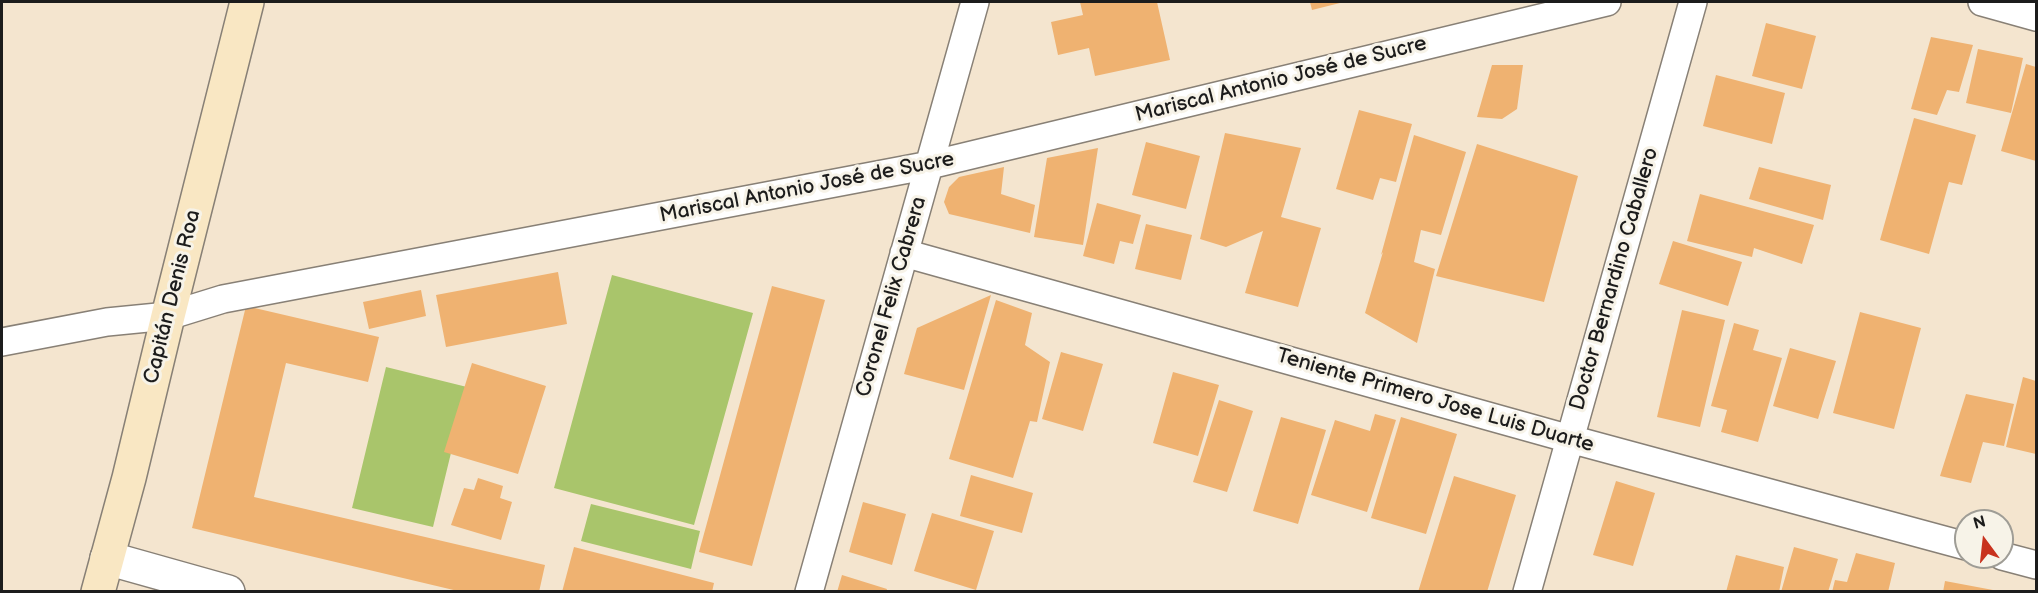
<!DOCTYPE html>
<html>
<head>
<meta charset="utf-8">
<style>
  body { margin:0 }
  #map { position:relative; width:2038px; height:593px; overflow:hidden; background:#f4e5cf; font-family:"Balsamiq Sans",sans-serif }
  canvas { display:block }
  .frame { position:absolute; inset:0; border:3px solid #1c1c1c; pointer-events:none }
  .north { position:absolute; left:1954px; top:509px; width:60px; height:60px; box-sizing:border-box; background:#f7f3e8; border:2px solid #9f9d96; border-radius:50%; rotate:345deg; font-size:16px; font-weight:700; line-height:24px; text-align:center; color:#1c1c1c }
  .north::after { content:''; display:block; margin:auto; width:21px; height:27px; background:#c8321e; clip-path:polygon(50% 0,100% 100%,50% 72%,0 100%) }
</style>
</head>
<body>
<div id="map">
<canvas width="2038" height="593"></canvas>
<div class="frame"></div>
<div class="north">N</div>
</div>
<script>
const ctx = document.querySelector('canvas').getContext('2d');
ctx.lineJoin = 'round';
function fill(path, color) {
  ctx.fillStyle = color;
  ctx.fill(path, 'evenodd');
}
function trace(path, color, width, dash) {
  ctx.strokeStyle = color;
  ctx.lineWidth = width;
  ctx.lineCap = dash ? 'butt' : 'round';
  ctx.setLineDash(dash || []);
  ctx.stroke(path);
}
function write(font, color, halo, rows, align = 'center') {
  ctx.font = font + ' "Balsamiq Sans",sans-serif';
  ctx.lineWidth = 6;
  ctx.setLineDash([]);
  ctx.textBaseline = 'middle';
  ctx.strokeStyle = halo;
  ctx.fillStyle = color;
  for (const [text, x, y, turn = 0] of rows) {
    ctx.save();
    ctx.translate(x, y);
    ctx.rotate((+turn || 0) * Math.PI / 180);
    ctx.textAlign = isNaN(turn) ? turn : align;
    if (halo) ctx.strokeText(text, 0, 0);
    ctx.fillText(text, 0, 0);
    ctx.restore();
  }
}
const green = new Path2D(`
  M612 275 753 313 694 525 554 488Z
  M386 367 467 387 433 527 352 508Z
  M591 504 700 531 691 569 581 541Z`);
const building = new Path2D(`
  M1080 2H1157L1170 60 1095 76 1089 48 1058 55 1051 22 1083 15Z
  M1310 2H1344L1312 10Z
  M1766 23 1816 36 1802 89 1752 76Z
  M1931 37 1973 45 1959 92 1947 90 1937 115 1911 109Z
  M1978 49 2023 58 2011 113 1966 103Z
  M2026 64 2036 67V161L2001 151Z
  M1492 65H1523L1517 109 1502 119 1477 117Z
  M1716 75 1785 93 1772 144 1703 126Z
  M1359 110 1412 124 1396 182 1380 178 1373 200 1336 189Z
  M1914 118 1976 135 1962 185 1949 182 1929 254 1880 240Z
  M1225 133 1301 148 1281 217 1321 228 1298 307 1245 293 1263 231 1226 247 1200 239Z
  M1414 135 1466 152 1441 235 1421 230 1414 262 1435 269 1417 343 1365 313 1383 252 1381 255Z
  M1146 142 1200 156 1186 209 1132 195Z
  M1477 144 1578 176 1544 302 1436 276Z
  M1098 148 1083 245 1034 237 1047 158Z
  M1004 167 1001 194 1035 205 1030 233 949 214 944 202 949 187 959 177Z
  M1759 167 1831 185 1823 220 1749 199Z
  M1700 194 1814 225 1802 264 1754 248 1752 257 1687 241Z
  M1097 203 1141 215 1133 244 1120 241 1114 264 1083 256Z
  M1146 224 1192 235 1181 280 1135 269Z
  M1673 241 1742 262 1728 306 1659 284Z
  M558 272 567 324 446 347 436 295Z
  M772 286 825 300 752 566 699 552Z
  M421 290 426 316 369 329 363 302Z
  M991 295 964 390 904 374 917 328Z
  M996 300 1032 313 1025 345 1050 362 1037 422 1030 421 1013 478 949 459Z
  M246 306 379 337 368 382 286 363 254 497 545 565 539 592H462L192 528Z
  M1682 310 1725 320 1700 427 1657 417Z
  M1860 312 1921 328 1894 429 1833 413Z
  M1734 323 1759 330 1753 350 1782 358 1758 442 1721 432 1727 410 1711 406Z
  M1790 348 1836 361 1818 419 1773 406Z
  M1061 352 1103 364 1083 431 1042 419Z
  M472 363 546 386 518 474 444 452Z
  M1173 372 1219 385 1198 456 1153 443Z
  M2023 377 2036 381V454L2006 447Z
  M1966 394 2014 404 2004 446 1983 442 1971 483 1940 476Z
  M1219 400 1253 411 1227 492 1193 482Z
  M1375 414 1396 420 1367 512 1311 495 1335 420 1370 431Z
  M1281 417 1326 430 1298 524 1253 511Z
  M1401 417 1457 434 1426 534 1371 518Z
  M971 475 1033 493 1022 533 960 516Z
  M1454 476 1516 495 1487 592H1418Z
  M478 478 503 486 500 498 512 502 501 540 451 525 464 488 474 490Z
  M1616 481 1655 493 1633 566 1593 555Z
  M863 502 906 514 892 565 849 552Z
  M932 513 994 531 976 590 914 571Z
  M574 547 714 583 712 592H562Z
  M1794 547 1838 559 1828 592H1781Z
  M1856 553 1895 563 1888 592H1832L1835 580 1847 582Z
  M1736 555 1784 567 1779 592H1726Z
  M842 575 887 589 886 592H837Z
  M1945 581 1993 590V592H1943Z`);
const minor = new Path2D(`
  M1982 2 2036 17
  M904 253 1570 439 1966 546
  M2 342 107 322 168 316 223 299 930 165 1607 2
  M2002 556 2036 565
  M809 592 975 2
  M1527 592 1693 2`);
const tertiary = new Path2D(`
  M107 558 228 592`);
const secondary = new Path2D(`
  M98 592 129 478 168 316 247 2`);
const streetNames = [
  ["Mariscal Antonio José de Sucre",1281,80,-14],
  ["Mariscal Antonio José de Sucre",807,188,-11],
  ["Doctor Bernardino Caballero",1615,279,-74],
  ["Capitán Denis Roa",173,297,-76],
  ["Coronel Felix Cabrera",892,297,-74],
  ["Teniente Primero Jose Luis Duarte",1435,401,16]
];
fill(green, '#a9c56b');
fill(building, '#efb271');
trace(minor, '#888076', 30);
trace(tertiary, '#888076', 36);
trace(secondary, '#888076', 36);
trace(minor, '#fff', 27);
trace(tertiary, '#fff', 33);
trace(secondary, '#f9e7c3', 33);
write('21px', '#1c1c1c', '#f7f3e8', streetNames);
</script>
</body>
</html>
